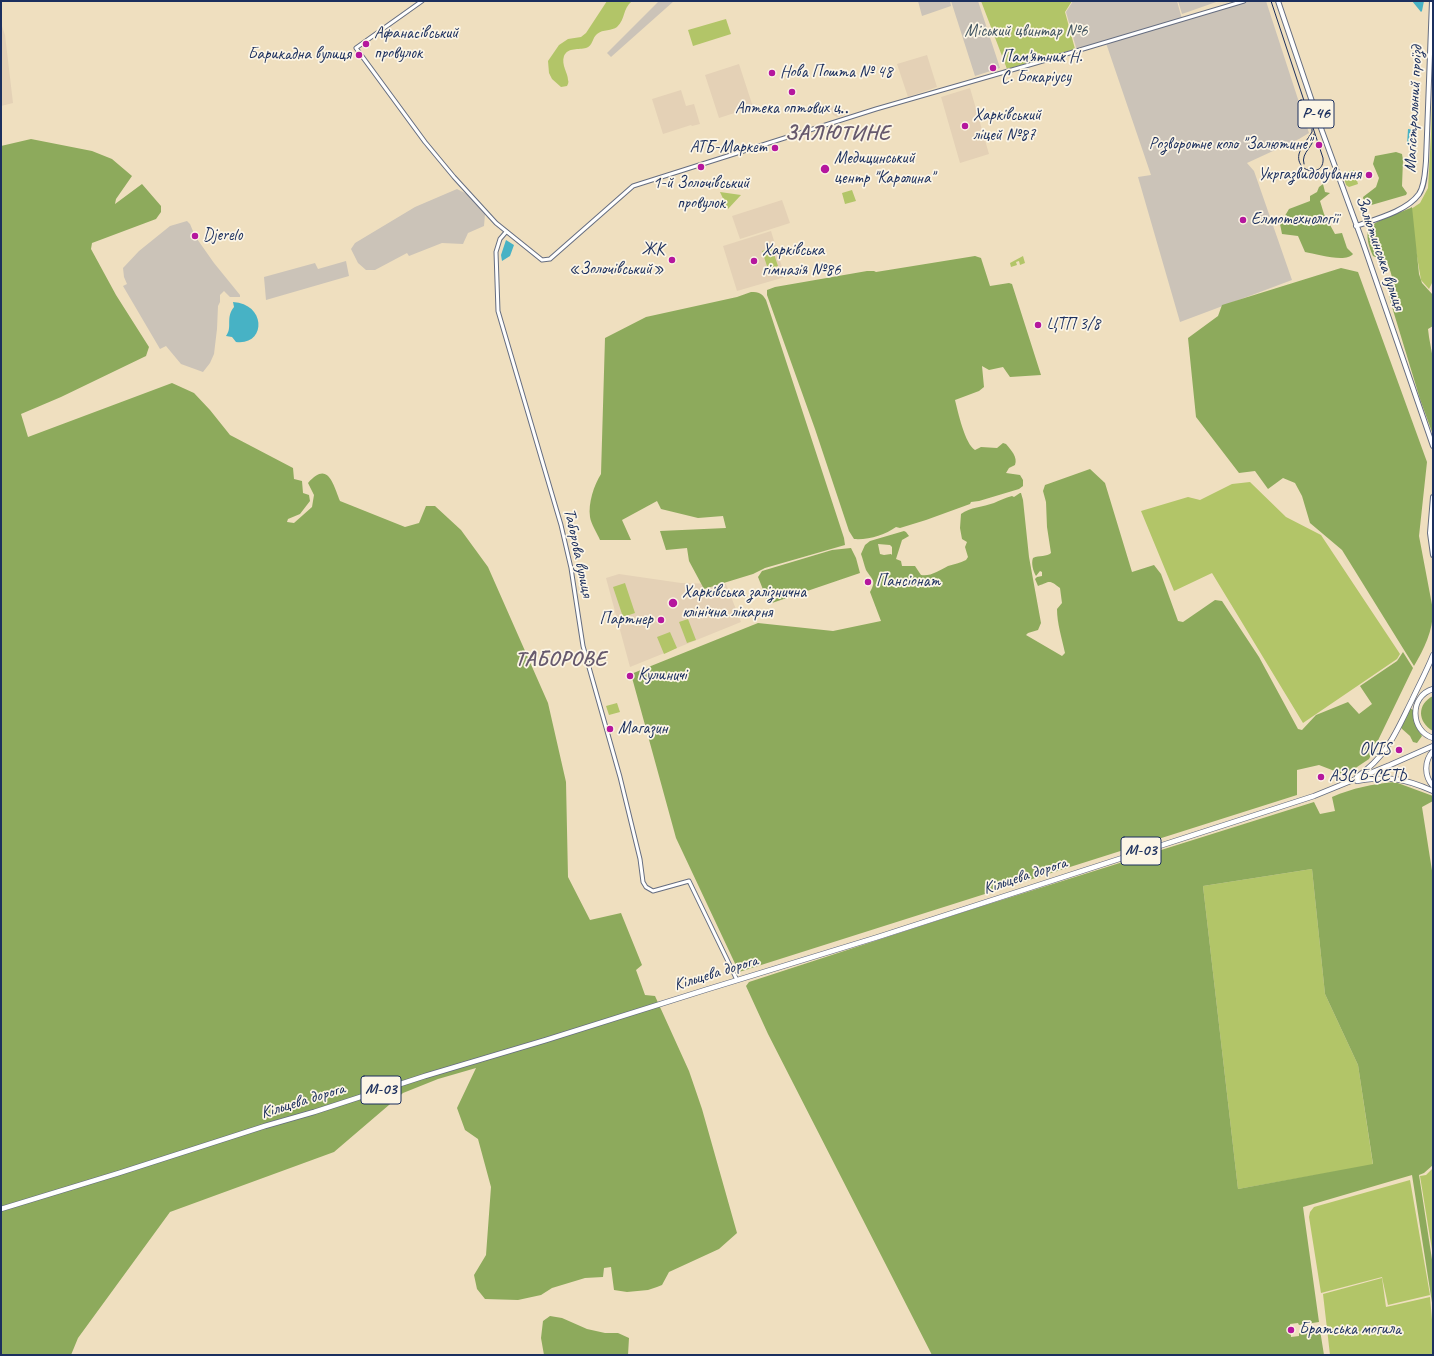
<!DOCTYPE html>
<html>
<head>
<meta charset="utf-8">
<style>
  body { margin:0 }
  #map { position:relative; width:1434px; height:1356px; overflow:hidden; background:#efdfbf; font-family:Caveat,sans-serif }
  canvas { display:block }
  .frame { position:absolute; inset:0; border:2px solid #1b2f5e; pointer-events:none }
</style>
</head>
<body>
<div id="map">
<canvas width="1434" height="1356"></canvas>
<div class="frame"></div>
</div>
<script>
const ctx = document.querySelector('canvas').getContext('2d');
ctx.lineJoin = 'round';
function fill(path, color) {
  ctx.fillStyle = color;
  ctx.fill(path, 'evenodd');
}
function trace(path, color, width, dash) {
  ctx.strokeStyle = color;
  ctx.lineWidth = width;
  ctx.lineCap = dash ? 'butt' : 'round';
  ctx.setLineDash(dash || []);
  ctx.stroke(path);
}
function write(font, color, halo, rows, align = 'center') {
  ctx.font = font + ' Caveat,sans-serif';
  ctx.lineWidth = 3.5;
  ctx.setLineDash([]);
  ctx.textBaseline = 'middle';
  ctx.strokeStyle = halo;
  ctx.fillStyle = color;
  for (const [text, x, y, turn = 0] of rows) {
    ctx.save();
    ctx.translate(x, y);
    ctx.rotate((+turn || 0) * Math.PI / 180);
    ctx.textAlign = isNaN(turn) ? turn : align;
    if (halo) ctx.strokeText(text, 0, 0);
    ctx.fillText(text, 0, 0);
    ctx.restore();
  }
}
const built = new Path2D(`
  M1 23 5 35 13 103 1 106Z
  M927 55 937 87 908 97 897 64Z
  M739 64 753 107 719 118 705 75Z
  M970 88 989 154 960 163 941 97Z
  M681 90 686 106 694 104 700 124 692 126 691 125 663 134 652 99Z
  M832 106 839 111 845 109 848 114 837 117 833 115 829 108Z
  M782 200 790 223 740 239 732 216Z
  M771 231 785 277 737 291 723 246Z
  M619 574 681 583 726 584 741 622 630 667 606 578Z`);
const industrial = new Path2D(`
  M659 1H674L611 57 607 53Z
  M918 1H950L951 6 922 16Z
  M951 1H978L1000 68 975 76Z
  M1073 1H1177L1182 19 1244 1H1266L1309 133 1299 139 1247 163 1254 171 1292 280 1180 322 1138 177 1151 175 1106 43 1077 51 1066 12Z
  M1178 1H1219L1182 14Z
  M457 189 467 194 485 214 484 226 468 233 463 244 442 243 409 256 407 253 375 270H366L358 263 351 249 355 243 415 207Z
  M187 221 190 224 195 236 214 263 240 295V297H230L224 291 220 295V302L218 306 217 329 214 354 210 363 203 372 181 364 166 346 160 349 123 286 127 284 124 277 123 268 139 251 170 226Z
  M346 261 349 276 266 300 264 277 315 263 318 269Z`);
const green = new Path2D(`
  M607 1H632C622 10 626 18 617 27 612 31 603 29 597 34 592 38 593 46 586 48 579 50 568 47 564 56 561 65 568 73 568 80 569 82 568 84 567 86L561 87 552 79 549 73 548 61 559 45 568 39 581 37 586 33Z
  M981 1H1072L1065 12 1075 49 1007 69Z
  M726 19 731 34 693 46 688 30Z
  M1433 68 1432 283 1429 289 1421 280 1413 233 1411 209 1420 203 1428 188 1431 134Z
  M1354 170 1358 184 1349 187 1346 185 1343 175 1345 172Z
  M852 190 856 201 845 204 842 193Z
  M720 192 741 195 728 209Z
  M772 248 778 266 768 269 762 251Z
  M1023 256 1025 263 1020 265 1019 261 1016 262 1017 265 1011 267 1010 263Z
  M1250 482 1286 517 1321 535 1400 654 1397 659 1303 723 1212 573 1174 591 1141 511 1188 497 1200 500 1232 484Z
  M625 583 635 613 623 617 613 587Z
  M688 619 696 640 687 643 679 622Z
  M670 632 677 648 664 654 657 637Z
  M617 703 620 712 609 715 606 706Z
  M1312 869 1325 994 1358 1065 1373 1165 1238 1189 1203 886Z
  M1433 1168V1256L1420 1176 1426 1175Z
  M1410 1180 1430 1295 1388 1305 1382 1277 1321 1293 1309 1217 1310 1212 1314 1207Z
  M1382 1278 1386 1307 1430 1297 1433 1331V1355H1330L1323 1294Z`);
const forest = new Path2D(`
  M31 139 92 151 112 159 132 176 116 199 115 204 142 184 161 206V212L156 219 92 243 91 249 116 295 149 347 146 356 61 397 21 414 28 437 172 383 194 393 210 410 230 435 293 468 294 479 302 481 303 493 309 495 310 501 300 514 288 519 287 522 294 523 312 507 314 495 308 483C328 460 333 484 340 501L405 527 419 523 426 506H435L461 530 488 567 548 703 566 782 568 877 590 920 621 913 642 965 636 970 645 995 655 996 689 1071 702 1109 737 1233 719 1249 669 1272 662 1285 657 1287 648 1290 627 1292 614 1290 611 1267 604 1268 603 1277 585 1278 552 1288 541 1295 518 1300 485 1299 477 1289 474 1275 486 1255 491 1187 478 1139 465 1130 457 1108 476 1068 438 1079 403 1093 334 1152 170 1212 78 1338 71 1355H1V146Z
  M1396 152 1402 154 1403 160 1402 186 1407 193 1406 195 1368 206 1364 203 1363 197 1376 187 1379 178 1373 164 1375 156Z
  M1323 184 1325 192 1330 193 1320 201 1324 214 1335 234 1342 233 1347 248 1353 254C1346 263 1317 254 1305 252L1298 236 1282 234 1280 224 1289 209 1310 201V196L1317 192 1319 187Z
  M1412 207 1419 274 1422 283 1433 295V326L1428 329 1429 337 1433 359V435L1420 399 1389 297C1394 280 1393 278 1387 262L1373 256C1370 249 1366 239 1368 231 1371 220 1402 213 1412 207Z
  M975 256 981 258 990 286 1009 283 1012 284 1041 375 1010 377 1003 367 989 370 982 366 984 387 979 391 955 400C958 412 965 444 975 450L981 447 997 448 1003 443 1006 444C1011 450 1018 457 1015 465L1009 468 1006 473 1020 475 1023 480V486L1019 489 979 501 971 502 970 504 926 520 900 528 896 527C885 535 869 540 854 539L849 531 815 429 767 295V290L775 287 867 271H874L876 272Z
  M1341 268 1358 272 1427 462 1419 536 1433 610C1433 631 1424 649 1414 666L1342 550 1310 523 1302 496 1295 483 1283 478 1268 489 1255 471 1239 473 1196 417 1188 338 1218 316 1222 305Z
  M751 292C759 292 762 293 766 300L844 538 845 545 765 568 753 574 704 589 689 561 687 548 666 550 660 531 726 528 723 516 698 518 661 509 657 501 622 520 631 540H600C597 533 591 524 590 517 588 503 594 485 601 474L605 338 646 317 737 297Z
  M1090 469 1105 483 1132 572 1154 565 1161 574 1178 621 1183 622 1215 600 1222 601 1259 657 1298 729 1302 730 1316 715 1348 702 1359 714 1372 704 1360 686 1397 661 1403 652 1413 668 1369 759 1345 775 1319 765 1297 770V795L739 972 676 838 631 674 758 623 833 631 881 621 870 592C877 580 872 580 866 570 864 565 863 559 861 554L865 545 870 541 904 531 906 532 909 536 902 540 896 559 901 561 902 566H915L921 575C930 577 940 570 948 566 954 564 960 563 966 560L968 557 965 547 967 542 962 539 960 528 961 514C970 507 983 507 994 503 1000 500 1005 498 1012 496L1014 497 1020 493H1021L1023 500 1029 557 1041 623 1038 630 1028 633 1026 635 1062 656 1065 653C1062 638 1057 624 1057 609L1062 603 1060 588C1048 579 1050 582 1038 586L1035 579 1037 577 1042 576V572L1040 571 1036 576C1033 571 1031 563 1033 558 1039 555 1047 557 1051 553L1047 527 1046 502 1043 491 1045 485ZM878 544 890 545 892 547V555L891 554 884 555 880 554Z
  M851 548 856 558 860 573 772 603H769L768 602 758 577 762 571 832 550Z
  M1433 696V731C1417 722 1417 704 1433 696Z
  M1410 708 1413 710C1414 721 1416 728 1422 736L1417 743 1413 742 1410 736 1401 728Z
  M1395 782 1433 796V801L1422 807 1433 877V1165L1424 1173 1419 1175 1433 1266V1309L1412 1175 1303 1207 1319 1322 1299 1325 1298 1323 1290 1324 1291 1337 1299 1336V1333L1320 1330 1324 1355H932L768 1034 746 986 749 982 970 910 1314 802 1320 814 1335 811 1332 797C1353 788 1372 784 1395 782ZM1312 869 1325 994 1358 1065 1373 1164 1238 1189 1203 886Z
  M550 1316 562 1318 587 1329 605 1333H618L629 1338 628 1355H544L541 1338 543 1321Z`);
const water = new Path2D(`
  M1412 1H1424L1422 11 1421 12Z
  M1408 129 1415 130 1416 132 1414 146 1412 147 1407 145Z
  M506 240 514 245 510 256 502 261 501 255Z
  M233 302C267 304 266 346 236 342L232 337 226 336C233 327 225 318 234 307Z`);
const minor = new Path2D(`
  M422 1 356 48 425 142 454 177 496 223 542 260 550 259 633 186 876 109 1036 63 1244 1
  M506 232 500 239 496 252 498 311 561 525 571 568 583 646 620 777 640 859 643 882 646 887 653 891 689 881 737 980`);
const major = new Path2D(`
  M1278 1 1322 131 1362 240 1433 446
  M1356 226C1376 219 1407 211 1419 194 1425 185 1425 171 1426 161L1432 1
  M1433 497 1430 533 1433 555`);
const highway = new Path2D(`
  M1433 689C1409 696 1410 731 1433 738
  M1433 751C1424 761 1424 776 1433 786
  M1357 777C1388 755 1396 732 1412 700 1419 685 1427 670 1433 655
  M1357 781C1388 776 1404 778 1433 791
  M1 1209 119 1173 265 1126 314 1112 425 1076 546 1040 705 990 878 937 1314 796 1390 765 1433 746`);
const tram = new Path2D(`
  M1271 1 1323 158C1325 178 1295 173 1299 154 1301 147 1308 139 1312 132V129
  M1304 164C1300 152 1316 146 1314 134`);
const markers = [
  [366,44,4,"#b5179e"],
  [359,55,4,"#b5179e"],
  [993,68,4,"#b5179e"],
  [772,73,4,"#b5179e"],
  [792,92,4,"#b5179e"],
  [965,126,4,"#b5179e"],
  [1319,145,4,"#b5179e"],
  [775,148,4,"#b5179e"],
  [701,167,4,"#b5179e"],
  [825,169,5,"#b5179e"],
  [1369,175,4,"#b5179e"],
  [1243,220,4,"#b5179e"],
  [195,236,4,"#b5179e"],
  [672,260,4,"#b5179e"],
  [754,261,4,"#b5179e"],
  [1038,325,4,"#b5179e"],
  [868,582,4,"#b5179e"],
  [673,603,5,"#b5179e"],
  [661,620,4,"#b5179e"],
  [630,676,4,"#b5179e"],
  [610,729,4,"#b5179e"],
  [1399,750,4,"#b5179e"],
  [1321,777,4,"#b5179e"],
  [1291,1330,4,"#b5179e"]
];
const shields = [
  [1316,114,36],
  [1141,851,40],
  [381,1090,40]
];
const shieldNames = [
  ["Р-46",1316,114],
  ["М-03",1141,851],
  ["М-03",381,1090]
];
const parkNames = [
  ["Міський цвинтар №6",1026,32]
];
const poiNames = [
  ["Афанасівський",374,34],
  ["провулок",374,54],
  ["Барикадна вулиця",351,55,"right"],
  ["Пам'ятник Н.",1001,58],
  ["С. Бокаріусу",1001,78],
  ["Нова Пошта № 48",780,73],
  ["Аптека оптових ц‥",792,109,"center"],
  ["Харківський",973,116],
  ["ліцей №87",973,136],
  ["Розворотне коло \"Залютине\"",1311,145,"right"],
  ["АТБ-Маркет",767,148,"right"],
  ["Медицинський",834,159],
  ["центр \"Каролина\"",834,179],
  ["Укргазвидобування",1361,175,"right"],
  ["1-й Золочівський",701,184,"center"],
  ["провулок",701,204,"center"],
  ["Елмотехнології",1251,220],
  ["Djerelo",203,236],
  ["ЖК",664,250,"right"],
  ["«Золочівський»",664,270,"right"],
  ["Харківська",762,251],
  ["гімназія №86",762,271],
  ["ЦТП 3/8",1046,325],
  ["Пансіонат",876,582],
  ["Харківська залізнична",682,593],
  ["клінічна лікарня",682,613],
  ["Партнер",653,620,"right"],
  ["Кулиничі",638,676],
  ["Магазин",618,729],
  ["OVIS",1391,750,"right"],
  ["АЗС Б-СЕТЬ",1329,777],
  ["Братська могила",1299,1330]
];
const streetNames = [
  ["Магістральний проїзд",1414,109,-87],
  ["Залютинська вулиця",1380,253,71],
  ["Таборова вулиця",578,553,78],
  ["Кільцева дорога",1025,876,-18],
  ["Кільцева дорога",716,973,-17],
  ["Кільцева дорога",303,1101,-17]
];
const districtNames = [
  ["ЗАЛЮТИНЕ",838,133],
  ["ТАБОРОВЕ",561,659]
];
fill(built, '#e4d1b6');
fill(industrial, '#cbc3b8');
fill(green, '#b2c568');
fill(forest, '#8daa5c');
fill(water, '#47b2c5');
trace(minor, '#656d80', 5);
trace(major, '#656d80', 6);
trace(highway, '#656d80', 6);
trace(minor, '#fff', 3);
trace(major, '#fff', 4);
trace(highway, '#fff', 4.5);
trace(tram, '#1b2f5e', 1);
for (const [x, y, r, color] of markers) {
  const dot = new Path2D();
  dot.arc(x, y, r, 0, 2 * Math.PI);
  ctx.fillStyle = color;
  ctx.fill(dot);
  trace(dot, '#fcf5e5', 1.5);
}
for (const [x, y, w] of shields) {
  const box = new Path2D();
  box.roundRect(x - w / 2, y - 14, w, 28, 3);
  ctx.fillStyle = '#fcf5e5';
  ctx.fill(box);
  trace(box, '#1b2f5e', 1);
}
write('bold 16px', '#1b2f5e', null, shieldNames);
write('17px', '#415460', '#fcf5e5', parkNames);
write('17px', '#1b2f5e', '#fcf5e5', poiNames, 'left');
write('17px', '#1b2f5e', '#fcf5e5', streetNames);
ctx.letterSpacing = '1px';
write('bold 21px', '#66596d', '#fcf5e5', districtNames);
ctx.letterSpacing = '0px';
</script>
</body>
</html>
